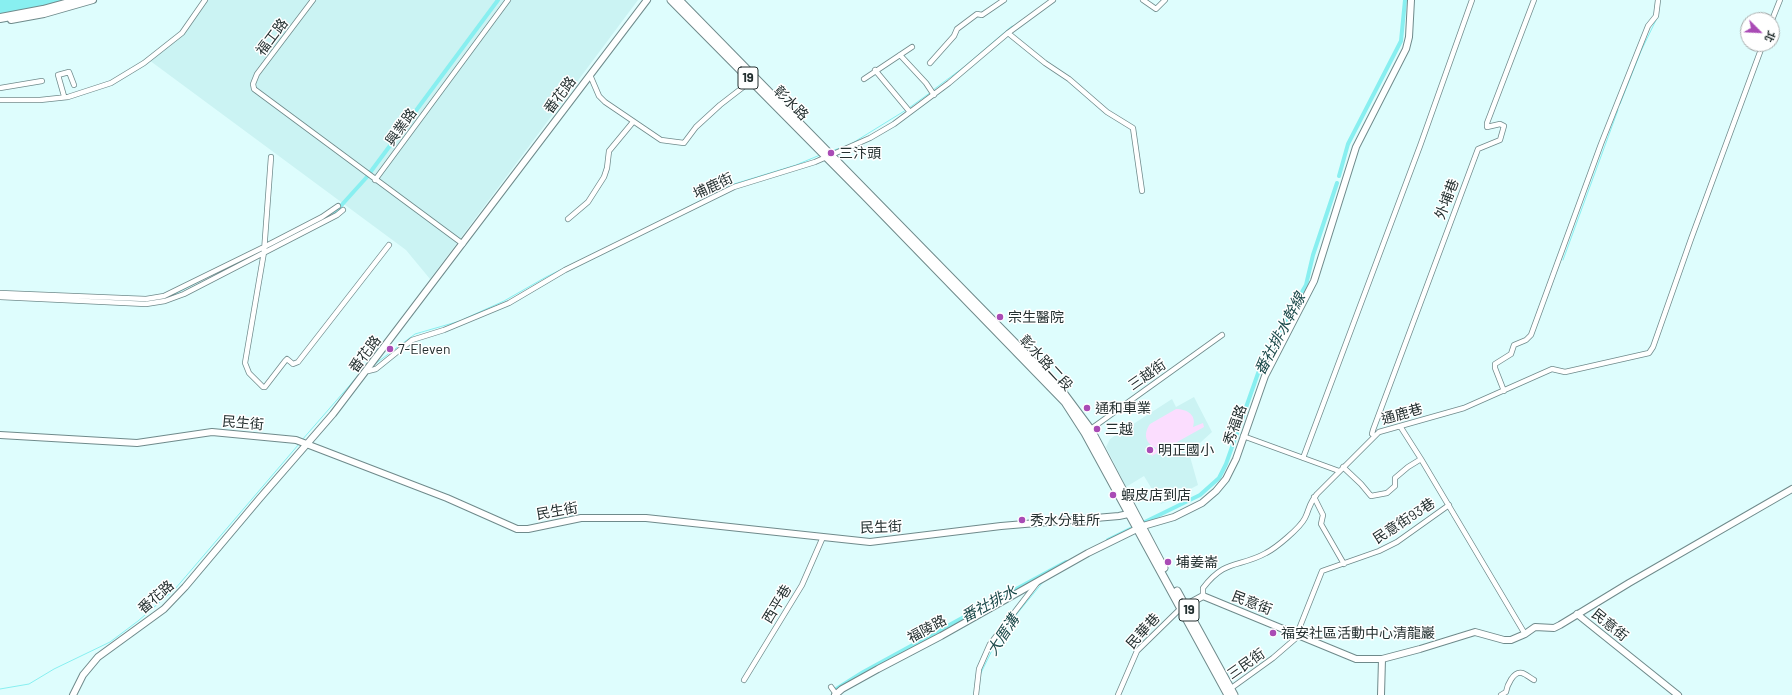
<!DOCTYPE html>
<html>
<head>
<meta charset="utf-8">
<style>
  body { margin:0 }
  #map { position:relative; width:1792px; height:695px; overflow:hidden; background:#defdfd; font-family:Barlow,"Noto Sans TC",sans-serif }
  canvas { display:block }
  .north { position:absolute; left:1740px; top:12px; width:40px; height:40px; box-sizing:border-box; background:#fff; border:1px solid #a7acac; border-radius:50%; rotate:114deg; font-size:11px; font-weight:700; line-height:16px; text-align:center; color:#243030 }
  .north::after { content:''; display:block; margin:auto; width:14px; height:18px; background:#a94bb5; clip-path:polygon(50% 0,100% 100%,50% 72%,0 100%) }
</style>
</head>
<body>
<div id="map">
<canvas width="1792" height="695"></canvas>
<div class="north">北</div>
</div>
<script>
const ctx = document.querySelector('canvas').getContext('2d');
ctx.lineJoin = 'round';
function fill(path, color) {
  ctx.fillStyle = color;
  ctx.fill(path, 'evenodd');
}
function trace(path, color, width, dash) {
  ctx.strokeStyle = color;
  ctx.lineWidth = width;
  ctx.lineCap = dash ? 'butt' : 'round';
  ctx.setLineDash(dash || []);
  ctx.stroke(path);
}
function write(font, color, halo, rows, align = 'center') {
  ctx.font = font + ' Barlow,"Noto Sans TC",sans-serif';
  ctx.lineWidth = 3;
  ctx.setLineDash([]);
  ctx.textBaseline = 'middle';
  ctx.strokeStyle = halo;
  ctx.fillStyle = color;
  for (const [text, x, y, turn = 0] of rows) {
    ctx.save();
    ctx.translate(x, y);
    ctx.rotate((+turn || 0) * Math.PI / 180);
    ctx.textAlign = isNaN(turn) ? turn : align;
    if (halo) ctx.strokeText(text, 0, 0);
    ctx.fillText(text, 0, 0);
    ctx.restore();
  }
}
const built = new Path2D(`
  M208 0H638L430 279 406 250 149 60 185 33Z
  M1194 397 1212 432 1189 453 1198 485 1161 504 1144 476 1126 487 1106 447 1110 439 1172 399 1176 407Z`);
const green = new Path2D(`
  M1176 409C1187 409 1197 415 1193 427L1203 423 1204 427 1152 456 1150 452 1157 448C1145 444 1143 434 1150 424Z`);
const water = new Path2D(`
  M0 0H74L0 15Z
  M1011 589V593L836 690 834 688 861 671Z`);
const stream = new Path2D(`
  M933 90 964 67 1012 26
  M1620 104 1641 51 1657 18
  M909 108 931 92
  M851 144 906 110
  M831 151 847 146
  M664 219 734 184 796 165 820 155
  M1563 260 1618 110
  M169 297 202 280
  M464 319 504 301 546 277 593 254
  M375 364 415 334 460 321
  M302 440 363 370
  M1046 573V572
  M1016 615 1043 582
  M980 675 1000 634
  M0 689 29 684 54 669 110 642 138 621 175 589 299 444`);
const canal = new Path2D(`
  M1339 176 1348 144 1401 41 1405 0
  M333 212 338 209 366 178 498 0
  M1108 540 1200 495 1219 478 1226 464 1262 362 1306 285 1313 255 1337 183
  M1007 594 1066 562`);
const street = new Path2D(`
  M313 0 257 74 253 84 254 89 463 244
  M1143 0 1156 9 1165 0
  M1772 20 1780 0
  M1008 33 1045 63 1069 79 1107 112 1133 128 1142 191
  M900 55 926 83 934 95
  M930 63 954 36 957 29 977 14 982 15 1004 0
  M875 70 910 112
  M590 75 599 96 605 102 661 140 684 143 696 127 720 105 751 81
  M864 79 912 47
  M0 88 42 81
  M64 96 58 75 69 72 74 85
  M0 100H40L68 97 111 83 144 63 182 33 205 0
  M271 157 264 252 245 363 249 373 263 387H265L285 361 287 359 293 364 298 362 389 245
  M375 180 508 0
  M568 219 588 202 604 177 607 168 609 151 633 122
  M0 293 146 299 164 296 264 247 322 217 338 206
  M0 297 146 304 165 301 184 294 337 215 343 210
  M368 371 376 369 412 340 444 330 509 303 565 270 734 187 815 162 870 138 894 124 949 83 1008 33 1053 0
  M1504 391 1495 368V364L1511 354 1514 345 1526 340 1531 335 1601 144 1648 26 1656 16 1658 0
  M1400 426 1421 459 1525 634
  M1088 431 1222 335
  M1243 436 1339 471
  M1375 436 1372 434 1373 430 1478 149 1500 140 1504 126 1500 124 1487 127V123L1534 0
  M1303 458 1420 146 1472 0
  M1343 467 1361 484 1371 496 1387 493 1395 486V478L1408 467 1421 459
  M1314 497 1323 515 1321 524 1344 564
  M1203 596V588C1226 558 1239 568 1266 553 1276 548 1300 528 1305 518 1310 508 1308 505 1317 494L1379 432 1464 408 1552 369 1565 372 1649 353 1653 347 1691 239 1763 44
  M744 680 802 585 823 537
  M831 687 836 694
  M1230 689 1273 658 1295 639 1322 571 1379 551 1397 542 1449 505
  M976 695 979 669 990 644 1037 583
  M1118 695 1137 651 1181 608
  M1501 695 1506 692C1507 686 1513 671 1522 673 1526 674 1530 678 1534 680`);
const secondary = new Path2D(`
  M11 20 44 14 93 0
  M0 435 137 443 212 432 296 440 447 498 517 529H528L581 518H646L870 542 1001 526 1119 516 1133 513
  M1181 608 1203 596 1356 659H1382L1420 649 1475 632 1504 640H1511L1525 634 1535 627 1554 628 1560 625 1629 583 1792 489
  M1577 614 1678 695
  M73 695 83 675 98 657 164 609 185 587 260 498 333 414 647 0
  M835 695 842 689 878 669 941 636 1088 553 1143 526 1174 517 1202 503 1216 491 1226 479 1236 459 1265 376 1314 281 1356 147 1406 49 1409 37 1411 0
  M1381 695 1382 659`);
const primary = new Path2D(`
  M671 0 865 196 1065 402 1085 433 1228 695
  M679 0 1062 391 1091 430 1164 568
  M1177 591 1234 695`);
const highway = new Path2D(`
  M0 18 43 10 80 0`);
const markers = [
  [831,153,4,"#a94bb5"],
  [1000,317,4,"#a94bb5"],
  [390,349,4,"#a94bb5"],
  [1087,408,4,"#a94bb5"],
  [1097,429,4,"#a94bb5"],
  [1150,450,4,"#a94bb5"],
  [1113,495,4,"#a94bb5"],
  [1022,520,4,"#a94bb5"],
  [1168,562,4,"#a94bb5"],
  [1273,633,4,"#a94bb5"]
];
const shields = [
  [748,78,20],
  [1189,610,20]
];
const shieldNames = [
  ["19",748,78],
  ["19",1189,610]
];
const streetNames = [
  ["福工路",272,37,-53],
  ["番花路",560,95,-53],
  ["彰水路",791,103,45],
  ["興業路",401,127,-54],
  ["埔鹿街",713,186,-25],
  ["外埔巷",1447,199,-69],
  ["番花路",365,354,-53],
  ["彰水路二段",1046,363,47],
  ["三越街",1147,375,-35],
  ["通鹿巷",1402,414,-16],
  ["民生街",243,423,5],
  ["秀福路",1235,425,-70],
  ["民生街",557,511,-10],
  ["民意街93巷",1404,521,-33],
  ["民生街",881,527,-2],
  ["番花路",156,597,-41],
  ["民意街",1252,603,21],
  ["西平巷",777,604,-59],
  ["民意街",1610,625,39],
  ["福陵路",927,629,-28],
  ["民華巷",1143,631,-48],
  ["三民街",1246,664,-35]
];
const poiNames = [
  ["三汴頭",839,153],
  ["宗生醫院",1008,317],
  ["7-Eleven",398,349],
  ["通和車業",1095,408],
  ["三越",1105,429],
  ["明正國小",1158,450],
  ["蝦皮店到店",1121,495],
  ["秀水分駐所",1030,520],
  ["埔姜崙",1176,562],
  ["福安社區活動中心清龍巖",1281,633]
];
const waterNames = [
  ["番社排水幹線",1280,334,-62],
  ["番社排水",989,604,-28],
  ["大厝溝",1003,635,-57]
];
fill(built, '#cbf3f3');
fill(green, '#fbddfe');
fill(water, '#88eff0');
trace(stream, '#88eff0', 1);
trace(canal, '#88eff0', 4);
trace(street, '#6f8a8b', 6);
trace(secondary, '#6f8a8b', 8);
trace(primary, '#6f8a8b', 9);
trace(highway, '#6f8a8b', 10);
trace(street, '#fff', 4.5);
trace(secondary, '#fff', 6);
trace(primary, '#fff', 7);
trace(highway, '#fff', 8);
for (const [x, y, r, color] of markers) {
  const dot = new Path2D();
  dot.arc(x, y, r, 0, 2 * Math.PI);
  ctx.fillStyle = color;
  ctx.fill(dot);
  trace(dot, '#fff', 1.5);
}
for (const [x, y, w] of shields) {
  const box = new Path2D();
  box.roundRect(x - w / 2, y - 11, w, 22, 3);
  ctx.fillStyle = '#fff';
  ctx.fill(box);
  trace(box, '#243030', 1);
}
write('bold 13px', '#243030', null, shieldNames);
write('14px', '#243030', '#fff', streetNames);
write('14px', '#243030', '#fff', poiNames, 'left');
write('italic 15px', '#1a4849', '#fff', waterNames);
</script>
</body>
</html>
